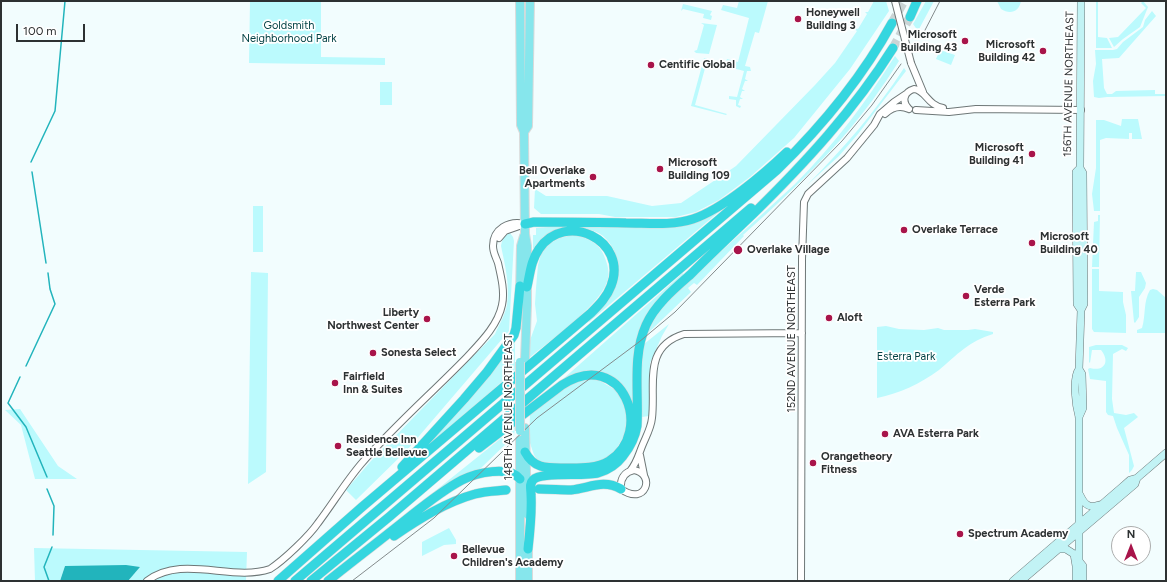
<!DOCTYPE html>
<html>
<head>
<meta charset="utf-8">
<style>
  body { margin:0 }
  #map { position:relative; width:1167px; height:582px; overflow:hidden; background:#f2fdfe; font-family:Figtree,sans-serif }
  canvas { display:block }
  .frame { position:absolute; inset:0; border:2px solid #2d3132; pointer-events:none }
  .north { position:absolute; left:1111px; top:526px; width:40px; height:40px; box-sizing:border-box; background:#fff; border:1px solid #abadad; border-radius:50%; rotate:0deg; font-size:11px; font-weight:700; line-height:16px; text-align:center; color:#2d3132 }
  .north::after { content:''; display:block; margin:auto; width:14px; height:18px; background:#a8144a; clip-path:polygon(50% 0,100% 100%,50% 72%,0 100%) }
  .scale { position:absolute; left:16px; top:24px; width:69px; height:18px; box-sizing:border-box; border:2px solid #2d3132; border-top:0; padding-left:5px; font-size:12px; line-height:14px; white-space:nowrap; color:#2d3132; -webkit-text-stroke:3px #fff; paint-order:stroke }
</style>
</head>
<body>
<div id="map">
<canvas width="1167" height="582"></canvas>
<div class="frame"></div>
<div class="north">N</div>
<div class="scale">100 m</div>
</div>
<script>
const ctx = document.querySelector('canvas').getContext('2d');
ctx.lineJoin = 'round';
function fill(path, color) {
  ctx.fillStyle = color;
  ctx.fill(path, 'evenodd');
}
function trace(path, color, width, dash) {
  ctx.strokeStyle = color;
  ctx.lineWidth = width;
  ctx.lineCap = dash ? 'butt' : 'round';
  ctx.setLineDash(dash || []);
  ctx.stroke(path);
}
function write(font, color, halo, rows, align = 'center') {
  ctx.font = font + ' Figtree,sans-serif';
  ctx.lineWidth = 3.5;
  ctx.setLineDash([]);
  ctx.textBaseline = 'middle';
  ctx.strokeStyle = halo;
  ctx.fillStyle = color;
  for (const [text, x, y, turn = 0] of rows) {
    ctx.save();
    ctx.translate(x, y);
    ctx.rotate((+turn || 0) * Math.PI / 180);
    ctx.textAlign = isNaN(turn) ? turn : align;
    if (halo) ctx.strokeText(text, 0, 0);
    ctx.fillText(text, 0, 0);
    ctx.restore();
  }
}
const green = new Path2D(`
  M250 1H321V57L385 58V65L249 63Z
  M739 1H768L759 33 755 32 745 66 750 67 751 71H747L745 79 748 81H745L742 89 745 91H742L740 97 743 99H740L738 105 741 106 740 108 736 106V100L729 99V96L737 97 744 71 725 66 727 59 738 62 749 18 721 10 723 5 737 8Z
  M874 1H886L889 11 850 69 794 138 750 177 719 200 696 212 676 217H615L599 214H541L534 208 535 189 546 196H607L652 206 681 203 736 166 815 85 835 63 857 31 854 29 855 28 858 29 867 14 865 12H868Z
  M926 1H934L918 31 913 24Z
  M997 1H1021C1019 12 1010 15 1001 9Z
  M1096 1H1098V37L1107 38 1112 48H1096Z
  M1143 1 1148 7 1140 27 1123 39 1114 47 1109 38 1118 37 1146 8 1141 3Z
  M683 4 712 11 710 15 712 16 711 20 703 18 704 14 683 9 681 11Z
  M1152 11 1156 16 1119 58 1102 59 1104 88 1107 94H1112L1116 91 1155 90V94H1166V96L1107 97 1099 98 1094 97 1093 81 1096 64 1095 50H1113L1117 49 1123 42 1143 27 1145 20Z
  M701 23 717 25 709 54 696 53 694 51 697 50 704 25Z
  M940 50 955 55 951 65 936 59Z
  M895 56 899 61C882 88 864 113 843 137 812 172 778 204 743 235L744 236 697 285 694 283 688 288 691 292 647 334C656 309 678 291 697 274 729 243 763 214 795 184 834 145 866 102 895 56Z
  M704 58H707V61L695 105 727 114 726 115 691 106Z
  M904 68 906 71 858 134 839 156 807 185C843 149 876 111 904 68Z
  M380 82H392V105H380Z
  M1122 119H1138L1142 139H1132V133H1129V139L1106 138 1100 140V211H1094L1092 194 1096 168V120H1104L1121 126Z
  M253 206H263V252H253Z
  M720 211 589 322 588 320C595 314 603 308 608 301 622 281 622 252 603 236 597 231 587 229 580 227H663Z
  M1098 215H1100L1099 267H1092L1094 222 1098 221Z
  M560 226 567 227 553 231 543 237 533 249V235H536V228Z
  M510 233 513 237 514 241 509 331 408 449 356 500 346 490 370 462 495 334C499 325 505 315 507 305 510 285 505 265 501 246 502 240 504 235 510 233Z
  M572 235C587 237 600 243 605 258 608 266 610 273 607 282 598 307 551 340 529 358V343L537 321 535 304 536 288 538 265 541 254 550 243 560 238Z
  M1092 269H1099V291L1123 292V302L1126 315V333L1094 332 1092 329Z
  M251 272 268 273 266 472 248 484Z
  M1136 272H1141L1146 283 1145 288 1139 297V317L1135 323 1134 322 1131 291H1135Z
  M683 273 684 275 648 314 636 341 633 372 634 402H631C616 367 596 367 563 379Z
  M1153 289 1157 290 1166 298V333H1137V330L1142 328C1146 315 1143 302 1150 290Z
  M669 324 662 336 650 363 649 416 642 417V365L644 344Z
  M886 326 899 329 924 330 938 328 944 330H968L975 329 993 332V334C969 341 957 355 939 370 920 384 900 393 877 398V327Z
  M515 343V370L408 466 472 396Z
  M1096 345H1122L1128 348 1126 351 1122 349 1113 354 1112 399 1114 413 1126 415 1134 413 1138 417 1124 428 1134 466 1132 470 1129 473V455L1117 428 1113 416 1108 415 1106 412V381L1090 379 1088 369 1090 368C1105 372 1110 361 1101 350H1092L1090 363 1089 362V347Z
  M595 378 619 392 627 411 625 434 617 448 605 459 592 463 551 464 539 462 534 455 529 440 530 415 557 392 575 381Z
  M20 409 58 466 77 479H35L21 425 5 410Z
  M515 427 514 436 480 469 461 476 329 576Z
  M449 528 456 540V544L444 545 422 556V542Z
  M34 548 247 552 246 581H128L140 567 65 566 60 581H35Z`);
const water = new Path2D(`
  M126 565 140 567 128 581H60L65 566Z`);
const stream = new Path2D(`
  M31 162 55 111 65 1
  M32 172 46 263
  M26 366 55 304 50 289 48 273
  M20 377 8 403 26 427 47 477
  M47 489 54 506 53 535
  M49 581 44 567 52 547`);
const motorwayTunnel = new Path2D(`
  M892 23 904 1
  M893 48 910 17`);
const tertiary = new Path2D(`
  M911 63 923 92
  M909 109C901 101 904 92 914 89 926 90 927 105 943 108
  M916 110 949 112 976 109 1081 110
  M885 114C892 107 900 105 909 109
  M499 238 505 231 525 224
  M640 455 644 475
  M634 470C656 474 646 507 621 489 620 479 624 472 634 470Z
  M630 471C636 464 638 457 641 449 645 438 651 429 652 418 656 385 642 347 684 334L802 333
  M147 581C182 554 232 582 270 569 284 560 309 536 318 523 333 503 345 483 361 464 394 426 432 393 467 357 481 342 498 325 502 305 505 292 501 276 498 263 496 257 493 253 493 246 493 229 509 220 525 224
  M801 581 802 259 804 202 808 194 847 158 874 125 880 114 894 102 906 94`);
const secondary = new Path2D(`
  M1081 310 1077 304 1076 172 1080 168 1081 1
  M1079 369C1072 379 1076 406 1079 417V561L1083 566V581
  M1079 417 1083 408 1082 374 1079 369 1081 310 1084 304 1083 173 1080 168
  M1080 495C1084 504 1089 509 1099 505
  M1058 549H1066L1074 554 1076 566V581
  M1013 581 1121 488 1130 480 1137 478 1166 453
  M1021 581 1135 484 1137 478`);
const primary = new Path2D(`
  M520 1 521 125 524 132 525 234 527 246V305L525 359
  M524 132 528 126 530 1
  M520 292 521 246 524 236
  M525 428 527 514
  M520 440V581
  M528 581V544`);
const motorway = new Path2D(`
  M910 17 917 1
  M525 224 534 222C565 222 595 222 626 223 648 223 671 226 693 219 723 209 764 174 787 152
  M479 448 562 385C623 346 655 433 609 461 596 469 579 468 564 468 547 468 534 469 525 452
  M402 467 464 399 487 372 514 335 516 328 520 286
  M539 489C550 489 561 490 571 490 590 488 603 479 621 489
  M394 536C419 519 446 502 475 494 485 491 496 491 506 490
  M528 549C530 531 532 513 531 495 531 489 529 484 533 480 541 471 584 477 598 473 608 470 617 464 623 456 631 446 635 438 637 426 639 392 632 356 646 325 655 305 674 289 690 275 711 254 732 234 753 214 805 163 854 110 893 48
  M278 581 362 507 591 313C599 305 607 297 611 286 629 240 565 210 539 249 531 260 530 274 527 287
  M295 581 777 170C822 126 862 78 892 23
  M311 581 389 517 751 208
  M328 581C353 561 378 542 403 522 422 507 441 491 462 480 476 473 509 465 520 479`);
const tram = new Path2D(`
  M922 36 940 1
  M352 581 434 518 537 418 639 342 675 312 842 141 872 105 901 64`);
const tertiaryBridge = new Path2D(`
  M895 1 911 63`);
const primaryBridge = new Path2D(`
  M520 431V362`);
const markers = [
  [798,19,4,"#a8144a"],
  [965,41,4,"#a8144a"],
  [1043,51,4,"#a8144a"],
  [651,65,4,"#a8144a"],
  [1032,154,4,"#a8144a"],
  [660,169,4,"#a8144a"],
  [593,177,4,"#a8144a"],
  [904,230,4,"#a8144a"],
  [1032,243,4,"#a8144a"],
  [738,250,5,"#a8144a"],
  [966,296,4,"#a8144a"],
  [829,318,4,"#a8144a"],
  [427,319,4,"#a8144a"],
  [373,353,4,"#a8144a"],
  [335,383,4,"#a8144a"],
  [885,434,4,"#a8144a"],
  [338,446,4,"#a8144a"],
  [813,463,4,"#a8144a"],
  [960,534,4,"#a8144a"],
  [454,556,4,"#a8144a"]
];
const poiNames = [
  ["Honeywell",806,13],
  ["Building 3",806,26],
  ["Microsoft",957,35,"right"],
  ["Building 43",957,48,"right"],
  ["Microsoft",1035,45,"right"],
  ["Building 42",1035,58,"right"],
  ["Centific Global",659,65],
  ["Microsoft",1024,148,"right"],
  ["Building 41",1024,161,"right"],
  ["Microsoft",668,163],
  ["Building 109",668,176],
  ["Bell Overlake",585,171,"right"],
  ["Apartments",585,184,"right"],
  ["Overlake Terrace",912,230],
  ["Microsoft",1040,237],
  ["Building 40",1040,250],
  ["Overlake Village",747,250],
  ["Verde",974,290],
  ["Esterra Park",974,303],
  ["Liberty",419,313,"right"],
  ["Northwest Center",419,326,"right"],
  ["Aloft",837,318],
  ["Sonesta Select",381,353],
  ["Fairfield",343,377],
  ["Inn & Suites",343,390],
  ["AVA Esterra Park",893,434],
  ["Residence Inn",346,440],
  ["Seattle Bellevue",346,453],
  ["Orangetheory",821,457],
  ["Fitness",821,470],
  ["Spectrum Academy",968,534],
  ["Bellevue",462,550],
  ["Children's Academy",462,563]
];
const parkNames = [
  ["Goldsmith",289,26],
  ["Neighborhood Park",289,39],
  ["Esterra Park",906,357]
];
const streetNames = [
  ["156TH AVENUE NORTHEAST",1069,84,-89],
  ["152ND AVENUE NORTHEAST",792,339,-90],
  ["148TH AVENUE NORTHEAST",509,407,-90]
];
fill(green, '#bbfafd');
fill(water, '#22b4bc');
trace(stream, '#22b4bc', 1.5);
trace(motorwayTunnel, '#cbd4d5', 9, [9, 4.5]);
trace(tertiary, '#6e7777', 8);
trace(secondary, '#6e7777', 8);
trace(primary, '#d9dada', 10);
trace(motorway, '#d9dada', 10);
trace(tertiary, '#fff', 6);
trace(secondary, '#c2f3f5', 7);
trace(primary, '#86e6ec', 8);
trace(motorway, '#35d6df', 9);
trace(tram, '#848b8c', 1);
trace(tertiaryBridge, '#6e7777', 8, []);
trace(primaryBridge, '#d9dada', 10, []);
trace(tertiaryBridge, '#fff', 6);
trace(primaryBridge, '#86e6ec', 8);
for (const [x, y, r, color] of markers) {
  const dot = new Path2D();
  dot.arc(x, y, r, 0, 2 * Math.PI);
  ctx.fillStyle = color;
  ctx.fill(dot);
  trace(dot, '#fff', 1.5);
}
write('bold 11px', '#2d3132', '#fff', poiNames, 'left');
write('11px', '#044346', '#fff', parkNames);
write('11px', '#2d3132', '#fff', streetNames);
</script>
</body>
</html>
